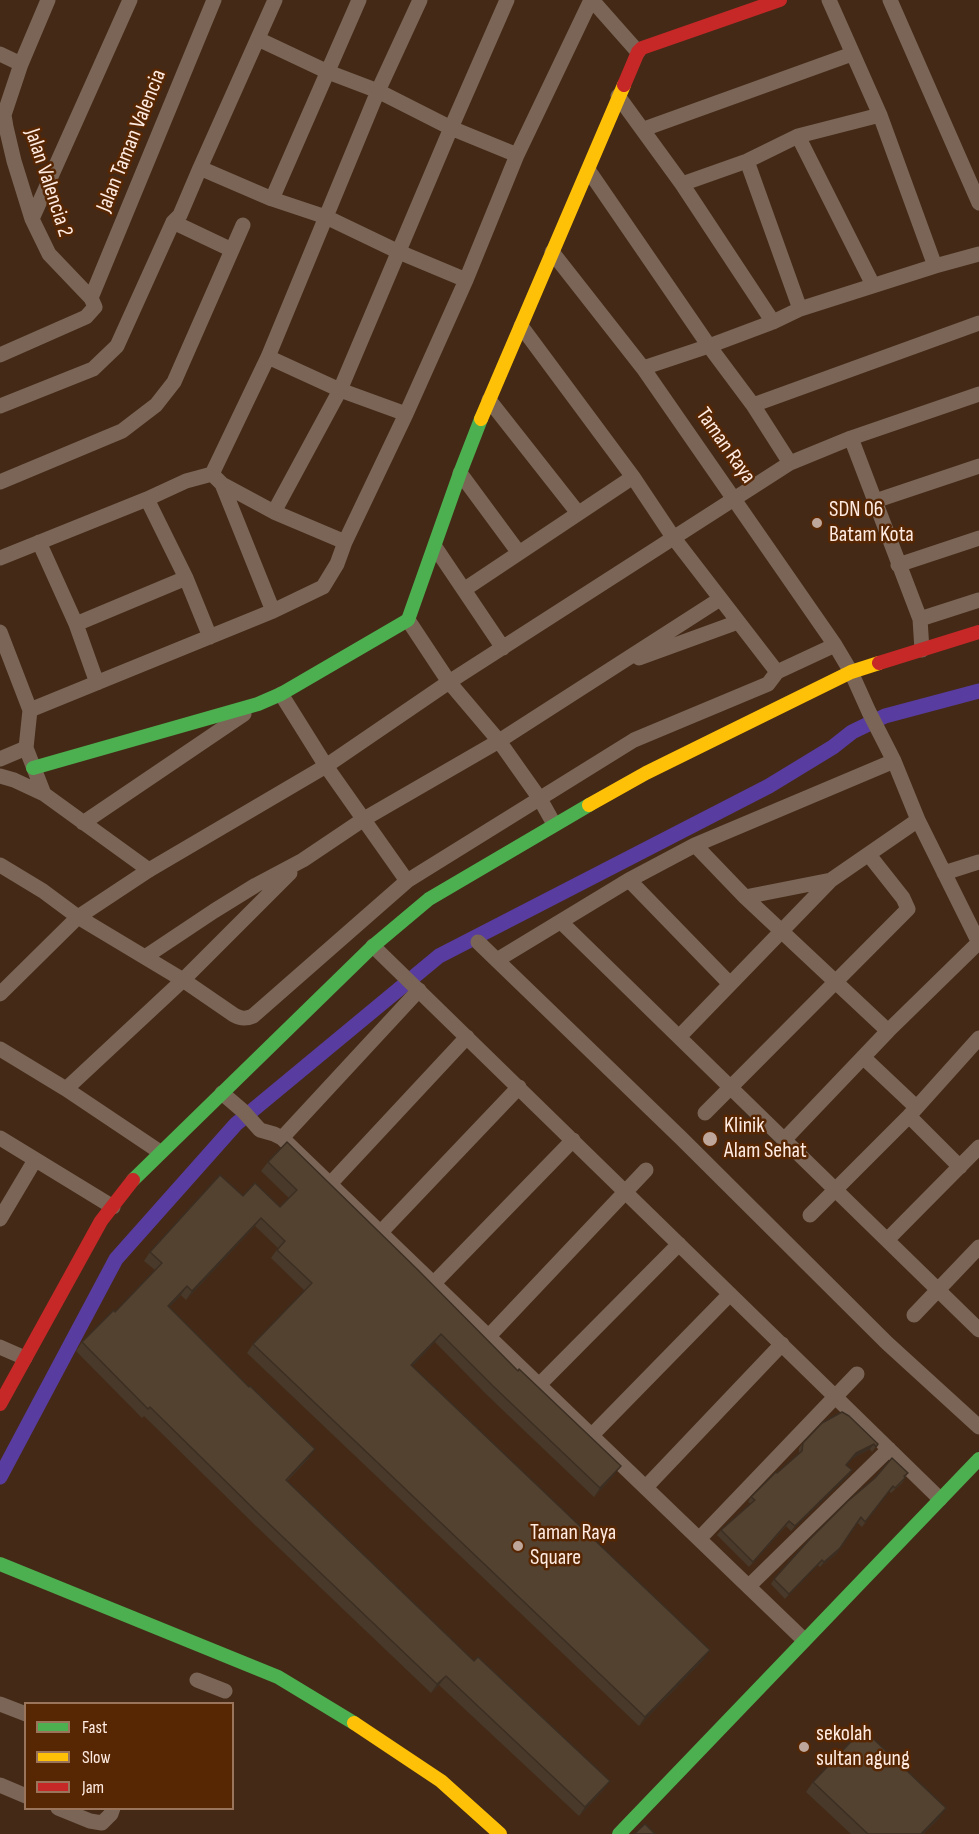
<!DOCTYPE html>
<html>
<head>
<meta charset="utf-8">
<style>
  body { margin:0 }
  #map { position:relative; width:979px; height:1834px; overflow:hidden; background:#442a16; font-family:"Sofia Sans Condensed",sans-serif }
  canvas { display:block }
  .legend { position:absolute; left:24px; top:1702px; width:210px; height:108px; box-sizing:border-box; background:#572603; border:2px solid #9a755c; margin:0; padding:8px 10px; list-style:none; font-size:18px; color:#ffebe1 }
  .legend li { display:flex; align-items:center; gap:12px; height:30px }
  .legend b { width:30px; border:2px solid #9a755c }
</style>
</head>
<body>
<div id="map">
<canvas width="979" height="1834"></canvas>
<ul class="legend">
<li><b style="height:8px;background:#4caf50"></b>Fast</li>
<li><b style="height:8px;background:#ffc107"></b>Slow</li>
<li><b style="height:8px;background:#c62828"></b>Jam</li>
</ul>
</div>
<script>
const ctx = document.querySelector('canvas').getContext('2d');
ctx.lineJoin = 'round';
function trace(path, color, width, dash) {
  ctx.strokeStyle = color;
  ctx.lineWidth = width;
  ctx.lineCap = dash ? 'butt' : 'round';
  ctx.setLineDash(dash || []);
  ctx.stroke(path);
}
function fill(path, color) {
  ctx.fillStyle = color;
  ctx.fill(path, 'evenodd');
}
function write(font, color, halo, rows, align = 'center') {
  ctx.font = font + ' "Sofia Sans Condensed",sans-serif';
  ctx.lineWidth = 5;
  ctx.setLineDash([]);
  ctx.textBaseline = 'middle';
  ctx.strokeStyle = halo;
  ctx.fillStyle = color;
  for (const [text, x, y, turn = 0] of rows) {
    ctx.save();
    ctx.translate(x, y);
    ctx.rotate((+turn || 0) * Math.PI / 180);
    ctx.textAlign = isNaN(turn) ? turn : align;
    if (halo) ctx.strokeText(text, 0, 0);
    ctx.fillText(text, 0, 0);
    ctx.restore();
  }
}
const canal = new Path2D(`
  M0 1477 116 1259 236 1124 439 956 769 786 833 747 852 732 885 716 979 691`);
const street = new Path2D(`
  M592 0 638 52
  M829 0 880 115 935 266
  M890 0 979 203
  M258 39 328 72 378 91 451 128 517 155
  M0 54 21 64
  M618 96 682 184 773 322
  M644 129 852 54
  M798 136 873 285
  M747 161 800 309
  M200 168 275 0
  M589 171 709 346 753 405 790 463
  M682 184 747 161 798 136 880 115
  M272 199 359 0
  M32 219 130 0
  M173 222 232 250
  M552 252 643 368 835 645 851 672 869 712 894 761 918 820 979 943
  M91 298 214 0
  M521 326 633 477 673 537 777 672
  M0 355 86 317 95 307 91 298 49 254 32 219 14 161 6 127 4 115 21 64 48 0
  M268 357 340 390 406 414
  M643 368 709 346 773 322 800 309 935 266 979 254
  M489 400 578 513
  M753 405 979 323
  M0 406 93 369 117 346 173 222 180 215 200 168 272 199 326 217 399 252 466 280
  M851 438 920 619 922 650
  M460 473 519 553
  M212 474 222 484 273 611
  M0 482 122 431 156 405 174 382 243 225
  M222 484 274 512 345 542
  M147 499 186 578 210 637
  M875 501 979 466
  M274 512 340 390 451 128 507 0
  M39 542 76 624 97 683
  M435 547 503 648
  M0 558 147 499 186 481 212 474 268 357 378 91 420 0
  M898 565 979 538
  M465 589 633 477
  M920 619 979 600
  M408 620 449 682 499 741 540 799 554 824
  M76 624 186 578
  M0 632 30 710 26 748 44 794 149 870
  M639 658 738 622
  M281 694 326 766 407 881
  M30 710 273 611 323 587 337 564 345 542 406 414 466 280 517 155 591 0
  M0 759 26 748
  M0 776 14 780 44 794
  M83 823 244 714
  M695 845 745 897 888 1031
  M0 865 43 891 78 917 183 980 234 1015C241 1019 246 1019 253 1016L407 881 634 740 768 684 777 672 835 645
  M944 873 979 862
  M629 880 730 984
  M745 897 831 880 918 820
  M561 922 979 1330
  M478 942 681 1138 887 1343 979 1427
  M373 946 940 1499
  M145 957 214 911 256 885 303 860 364 819 499 741 720 599
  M497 960 629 880 695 845 894 761
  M0 994 78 917 149 870 326 766 449 682 790 463 851 438 979 394
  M679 1037 831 880
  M0 1049 66 1089 160 1152
  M863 1057 916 1107
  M66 1089 183 980 290 873
  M222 1093 243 1111 260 1130 274 1134 282 1138 419 990
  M705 1113 908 909 903 898 869 855
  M909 1116 960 1167
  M0 1138 113 1207
  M282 1138 804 1640
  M784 1140 888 1031 979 942
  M330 1184 467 1037
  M810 1215 909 1116 979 1038
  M0 1219 35 1160
  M381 1232 519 1087
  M887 1240 979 1147
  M434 1283 573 1140
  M914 1315 979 1247
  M489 1336 646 1170
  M0 1347 25 1358
  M539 1385 679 1244
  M592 1435 730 1294
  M646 1487 782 1344
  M699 1539 857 1374
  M749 1586 889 1449
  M197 1680 225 1691
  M0 1704 26 1714
  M0 1785 26 1796
  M58 1808 90 1821 102 1823 111 1814 113 1808`);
const fast = new Path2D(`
  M33 768 258 704 281 694 408 620 460 473 481 419
  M133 1180 373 946 429 899 589 805
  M0 1564 278 1677 354 1723
  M619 1834 979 1459`);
const slow = new Path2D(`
  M481 419 624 85
  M589 805 646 773 851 672 879 663
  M354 1723 441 1781 500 1834`);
const jam = new Path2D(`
  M624 85 638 52 642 48 780 0
  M879 663 979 632
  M0 1404 101 1221 133 1180`);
const wall = new Path2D(`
  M268 1162 614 1475 594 1497 487 1395 435 1342 412 1366 704 1659 639 1726 247 1353 253 1344 305 1291 271 1258 278 1248 255 1226 186 1300 181 1295 169 1307 309 1458 287 1481 604 1789 579 1816 439 1685 431 1693 256 1526 144 1416 142 1418 76 1351 82 1342 115 1312 155 1270 144 1261 150 1252 243 1196 280 1207 289 1198 261 1171Z
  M803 1443 878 1444 872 1452 870 1449 853 1458 847 1465 852 1470 849 1475 791 1531 786 1526 749 1567 717 1535 721 1530 751 1504 748 1502 751 1497 799 1454V1448Z
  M908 1473 902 1483 891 1493 889 1491 862 1527 857 1522 837 1553 820 1567 818 1565 785 1599 771 1584 774 1579Z
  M813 1782 939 1818 923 1834H851L806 1792Z`);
const shadedWall = new Path2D(`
  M261 1218 255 1226 186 1300 192 1291Z
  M187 1286 181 1295 162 1315 168 1306Z
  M441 1334 435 1342 405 1374 411 1365Z
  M874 1444 870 1449 853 1458 843 1470 856 1453Z
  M315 1449 309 1458 279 1488 286 1480Z
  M621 1466 614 1475 594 1497 600 1488Z
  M852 1470 849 1475 791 1531 795 1526Z
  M840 1548 837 1553 820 1567 824 1562Z
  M822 1560 818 1565 785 1599 789 1594Z
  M710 1650 704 1659 639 1726 645 1717Z
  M446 1676 439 1685 431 1693 437 1684Z
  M610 1781 604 1789 579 1816 585 1807Z
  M946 1808 939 1818 923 1834H921Z`);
const building = new Path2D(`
  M287 1142 418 1270 518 1371 519 1369 621 1466 600 1488 493 1386 441 1334 411 1365 710 1650 645 1717 253 1344 312 1283 277 1250 285 1241 261 1218 192 1291 187 1286 168 1306 249 1387 250 1386 315 1449 286 1480 474 1661 478 1657 610 1781 585 1807 446 1676 437 1684 263 1518 150 1407 148 1409 82 1342 114 1310 115 1312 162 1263 150 1252 220 1175 243 1196 255 1183 280 1207 297 1190 268 1162Z
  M842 1412 849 1416 878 1444 876 1447 874 1444 856 1453 846 1465 852 1470 795 1526 789 1521 753 1562 721 1530 755 1500 751 1497 776 1472 777 1473 802 1451 803 1443 822 1423Z
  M892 1458 908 1473 904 1476 905 1478 895 1488 893 1486 865 1522 861 1517 840 1548 824 1562 822 1560 789 1594 774 1579 809 1540 848 1501 875 1478Z
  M863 1729 946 1808 921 1834H868L813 1782Z
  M645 1824 655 1834H634Z`);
const markers = [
  [817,523,6,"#bea79a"],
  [710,1139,8,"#bea79a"],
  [518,1546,6,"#bea79a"],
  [804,1747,6,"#bea79a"]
];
const streetNames = [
  ["Jalan Taman Valencia",132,141,-68],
  ["Jalan Valencia 2",48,183,72],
  ["Taman Raya",725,446,55]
];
const poiNames = [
  ["SDN 06",829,510],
  ["Batam Kota",829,535],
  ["Klinik",724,1126],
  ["Alam Sehat",724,1151],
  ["Taman Raya",530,1533],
  ["Square",530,1558],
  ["sekolah",816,1734],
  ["sultan agung",816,1759]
];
trace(canal, '#593c9f', 15);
trace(street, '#7a6557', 15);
trace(fast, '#4caf50', 14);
trace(slow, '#ffc107', 14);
trace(jam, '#c62828', 14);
fill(wall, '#48392a');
fill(shadedWall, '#3b2e22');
fill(building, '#544231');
trace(building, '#3b2e22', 1.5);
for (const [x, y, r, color] of markers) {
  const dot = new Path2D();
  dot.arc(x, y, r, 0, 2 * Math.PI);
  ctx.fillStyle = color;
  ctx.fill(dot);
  trace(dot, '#572603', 2);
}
write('22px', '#ffebe1', '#572603', streetNames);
write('22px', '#ffebe1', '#572603', poiNames, 'left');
</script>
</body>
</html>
